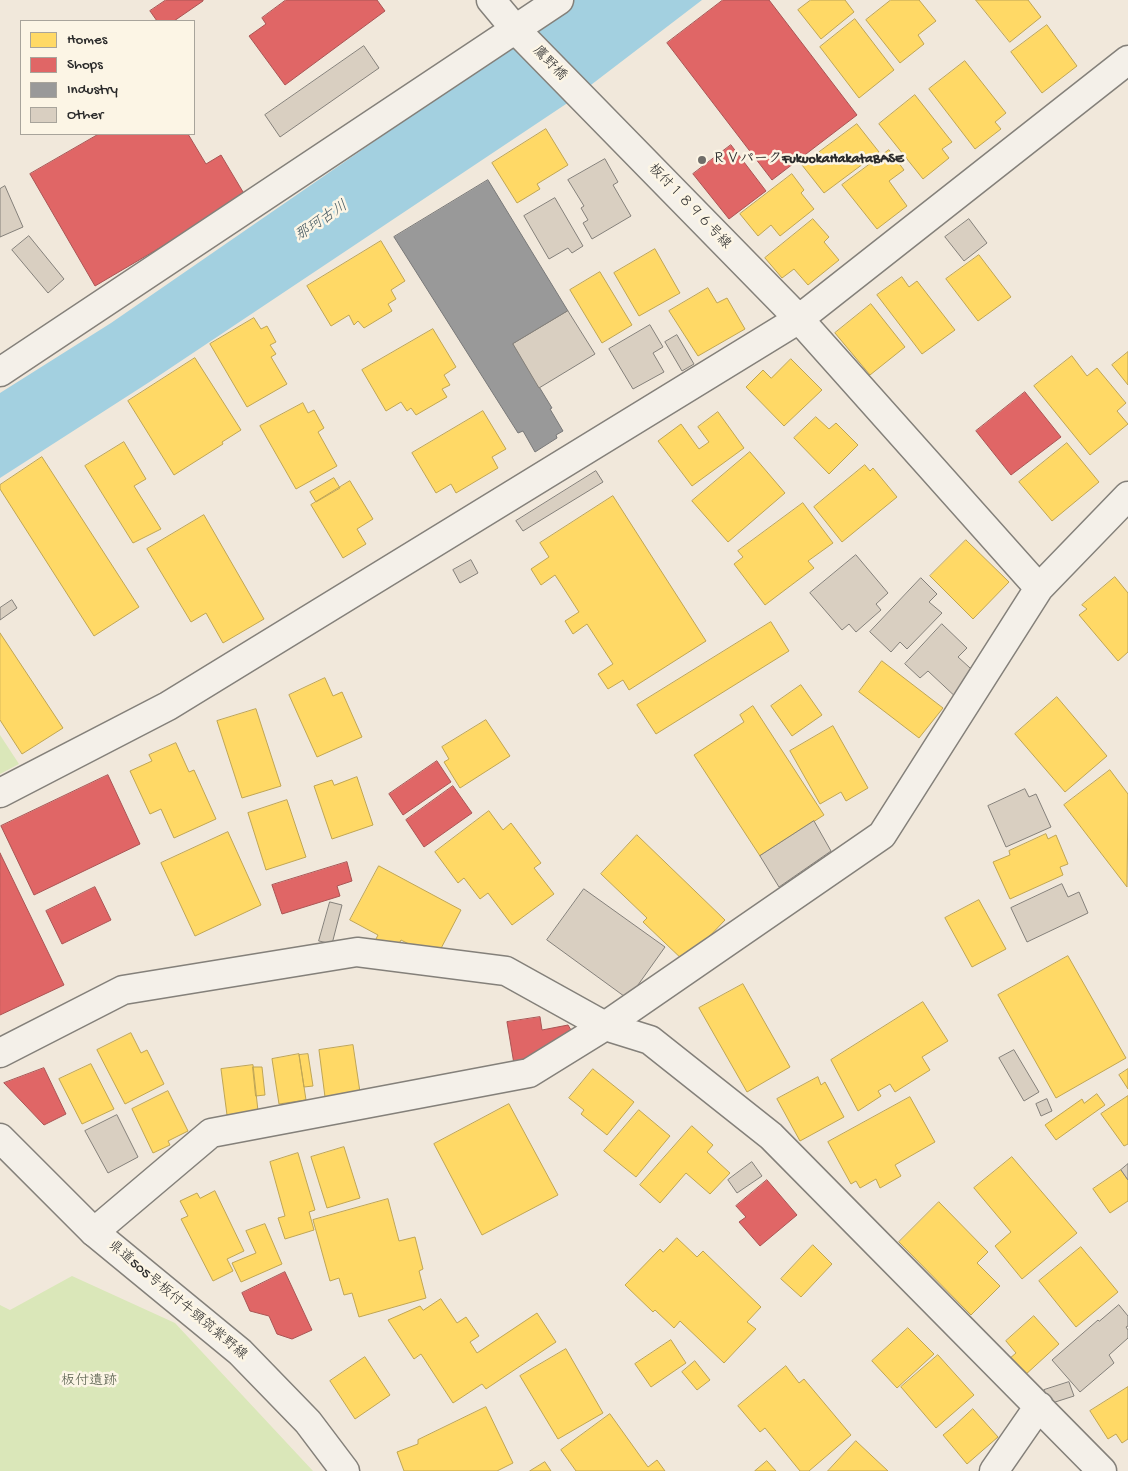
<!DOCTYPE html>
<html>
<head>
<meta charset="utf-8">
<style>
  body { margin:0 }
  #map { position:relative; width:1128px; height:1471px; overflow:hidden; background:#f1e8db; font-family:"Gochi Hand",sans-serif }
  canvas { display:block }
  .legend { position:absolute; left:20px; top:20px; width:175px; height:115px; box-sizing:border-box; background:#fcf5e5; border:1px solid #a8a49b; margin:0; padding:6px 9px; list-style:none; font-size:15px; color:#2b2b2b }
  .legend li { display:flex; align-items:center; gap:10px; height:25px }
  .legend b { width:25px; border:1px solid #a8a49b }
</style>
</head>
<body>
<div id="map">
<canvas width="1128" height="1471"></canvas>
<ul class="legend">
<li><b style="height:14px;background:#ffd966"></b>Homes</li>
<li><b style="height:14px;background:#e06666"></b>Shops</li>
<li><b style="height:14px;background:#999"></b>Industry</li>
<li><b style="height:14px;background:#d9cfc1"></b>Other</li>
</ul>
</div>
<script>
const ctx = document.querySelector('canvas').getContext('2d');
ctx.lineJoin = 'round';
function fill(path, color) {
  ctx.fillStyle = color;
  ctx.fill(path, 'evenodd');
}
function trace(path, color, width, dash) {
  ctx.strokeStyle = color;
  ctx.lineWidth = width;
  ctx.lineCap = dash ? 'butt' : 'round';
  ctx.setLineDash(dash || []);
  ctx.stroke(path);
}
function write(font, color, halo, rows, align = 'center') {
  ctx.font = font + ' "Gochi Hand","Klee One",sans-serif';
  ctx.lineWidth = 5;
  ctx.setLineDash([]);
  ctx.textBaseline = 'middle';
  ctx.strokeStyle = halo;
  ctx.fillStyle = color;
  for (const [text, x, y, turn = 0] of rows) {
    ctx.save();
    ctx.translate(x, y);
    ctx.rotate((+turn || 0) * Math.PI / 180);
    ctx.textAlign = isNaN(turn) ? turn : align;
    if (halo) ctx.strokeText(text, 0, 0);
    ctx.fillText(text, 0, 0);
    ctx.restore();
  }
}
const green = new Path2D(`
  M0 735 19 764 0 774Z
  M72 1276 175 1323 313 1471H0V1305L10 1310Z`);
const water = new Path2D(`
  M574 0H702L566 104 151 381 0 478V393L111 323 511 47Z`);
const homes = new Path2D(`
  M811 0H845L854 12 821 39 798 10Z
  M891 0H919L936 21 918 35 924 44 900 63 866 20Z
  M976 0H1028L1041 17 1010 42Z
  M855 19 894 70 859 98 820 47Z
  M1047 25 1077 66 1042 93 1011 52Z
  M965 61 1006 113 995 122 1001 129 975 149 929 89Z
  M915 95 952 142 942 149 949 158 923 179 879 124Z
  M857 124 879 152 824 193 802 165Z
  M546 129 568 165 537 184 540 189 517 203 492 163Z
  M889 150 904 170 889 181 907 206 877 229 842 185Z
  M792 174 804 190 801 193 814 209 780 236 771 225 758 236 740 214Z
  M813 219 829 237 824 242 839 260 808 285 794 269 782 278 765 258Z
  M381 241 405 281 391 290 396 299 388 304 392 311 364 328 358 321 354 325 349 315 331 326 307 286Z
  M655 249 680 293 639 316 614 273Z
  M979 255 1011 297 978 321 946 279Z
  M600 272 632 325 602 343 570 290Z
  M902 277 909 287 917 281 955 330 922 354 877 295Z
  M708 288 717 303 727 298 745 329 698 356 669 311Z
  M871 304 905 347 870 375 835 333Z
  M254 318 261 329 267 326 276 342 270 345 276 354 271 357 287 384 247 407 210 344Z
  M433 329 456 367 444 375 450 385 442 389 447 397 416 415 411 408 407 411 401 402 386 411 362 370Z
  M1128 352V385L1112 365Z
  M1072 356 1087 376 1097 368 1126 403 1117 411 1128 424 1090 455 1034 386Z
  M195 358 241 430 222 442 223 444 174 475 128 401Z
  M791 359 822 390 784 426 746 387 763 370 771 378Z
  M303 403 308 413 314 410 324 428 318 432 337 466 296 489 260 426Z
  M483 411 506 449 492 457 498 468 456 493 451 484 436 493 412 453Z
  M718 412 744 448 692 486 658 441 681 424 699 449 709 442 698 427Z
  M816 417 829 429 836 423 858 445 829 474 794 438Z
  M124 442 146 479 134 486 161 529 133 543 85 466Z
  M1067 443 1099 482 1052 521 1019 482Z
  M750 452 785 493 728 542 692 501Z
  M42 457 139 607 94 636 0 489V485Z
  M865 465 870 471 873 468 897 497 842 542 814 507Z
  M334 478 340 488 316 502 310 492Z
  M350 481 373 519 357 529 366 544 343 558 311 505Z
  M613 496 706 641 629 690 623 680 608 689 598 674 613 664 587 624 573 634 565 621 579 612 559 581 555 575 541 585 531 569 549 557 540 543Z
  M803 503 833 543 808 561 814 568 765 605 734 564 743 557 738 551Z
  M204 515 264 619 223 643 206 613 191 622 147 549Z
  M966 540 1009 582 973 619 930 576Z
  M1115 577 1128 593V652L1118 661 1079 615 1087 609 1082 605Z
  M771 622 789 651 656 734 637 705Z
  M0 633 63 728 22 754 0 720Z
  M882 661 943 708 919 738 859 692Z
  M325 678 333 696 342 692 362 737 317 757 289 695Z
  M801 685 822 715 792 736 771 706Z
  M1057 697 1107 756 1065 792 1015 734Z
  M753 706 824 815 760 856 694 755 744 722 740 715Z
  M256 709 281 786 242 798 217 721Z
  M486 720 510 756 460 788 444 762 449 759 442 747Z
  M833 726 868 788 846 801 841 792 820 804 790 751Z
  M176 743 189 772 194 770 216 819 174 838 161 809 150 814 130 771 152 761 149 755Z
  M1110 770 1128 794 1127 887 1064 805Z
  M357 777 373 825 332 839 314 786 332 780 334 785Z
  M287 800 306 857 266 870 248 813Z
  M489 811 503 830 511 823 541 863 534 868 554 894 512 925 488 893 480 899 464 878 458 883 435 852Z
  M228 832 261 905 195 936 161 863Z
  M1046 834 1048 839 1056 835 1068 864 1060 867 1063 875 1010 899 993 862 1010 855 1009 851Z
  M637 835 725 920 685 962 643 922 647 918 601 874Z
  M379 866 461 910 436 958 401 940 396 949 376 939 378 935 350 920Z
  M979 900 1006 949 972 967 945 918Z
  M1068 956 1126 1058 1056 1098 998 995Z
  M743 984 790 1067 747 1092 699 1008Z
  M923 1002 948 1041 922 1057 930 1070 895 1092 890 1084 878 1091 881 1096 858 1111 831 1060Z
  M131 1033 141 1053 147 1050 164 1084 125 1104 97 1050Z
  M353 1045 360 1092 325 1097 319 1050Z
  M299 1054 306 1100 279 1104 272 1059Z
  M308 1054 313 1086 304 1087 299 1055Z
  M91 1064 114 1109 82 1124 59 1079Z
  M253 1065 258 1111 227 1115 221 1069Z
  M253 1067H262L265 1095 256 1096Z
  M593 1069 634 1102 607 1135 581 1114 584 1110 569 1098Z
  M1128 1069V1089L1119 1075Z
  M818 1077 821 1085 825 1082 844 1117 800 1141 777 1099Z
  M168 1091 188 1131 168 1141 170 1145 153 1153 132 1109Z
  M1097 1094 1105 1105 1056 1140 1045 1125 1082 1099 1084 1103Z
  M1128 1096V1144L1124 1146 1101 1114Z
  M910 1097 935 1142 895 1165 901 1176 880 1188 876 1179 860 1188 856 1181 851 1184 828 1142Z
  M509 1104 558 1195 482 1235 434 1144Z
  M639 1110 670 1136 636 1177 604 1151Z
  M692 1126 713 1145 707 1152 730 1173 710 1194 686 1173 660 1203 640 1185Z
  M344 1147 360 1198 327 1208 311 1157Z
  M298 1153 315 1210 309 1212 314 1230 285 1239 278 1218 285 1216 270 1162Z
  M1012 1157 1077 1233 1022 1279 995 1246 1011 1232 974 1188Z
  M1121 1170 1128 1180V1201L1110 1213 1093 1189Z
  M215 1191 244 1251 227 1259 233 1271 213 1281 181 1219 188 1216 180 1201 197 1193 200 1198Z
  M388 1199 399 1241 415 1237 423 1269 419 1271 426 1298 359 1317 352 1293 344 1295 339 1278 330 1281 313 1220Z
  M939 1202 988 1252 977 1263 1000 1286 971 1315 899 1242Z
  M265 1224 282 1264 241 1282 232 1263 256 1253 246 1231Z
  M677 1238 697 1257 703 1251 761 1307 747 1322 756 1329 724 1363 680 1321 674 1328 655 1310 653 1312 625 1285 660 1249 663 1252Z
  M813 1245 832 1264 801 1297 781 1279Z
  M1081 1247 1118 1292 1076 1327 1039 1281Z
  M441 1299 457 1323 466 1317 479 1336 470 1342 477 1353 537 1313 556 1342 486 1389 482 1384 453 1403 421 1354 414 1359 388 1320 420 1306 423 1310Z
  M1034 1316 1059 1344 1024 1376 1009 1359 1016 1353 1006 1341Z
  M908 1328 934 1354 897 1388 872 1361Z
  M671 1340 686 1363 651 1387 635 1364Z
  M566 1349 603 1413 558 1439 520 1376Z
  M938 1355 974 1395 936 1428 901 1387Z
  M365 1357 390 1395 355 1419 330 1381Z
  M695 1361 710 1380 697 1390 682 1372Z
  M786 1366 799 1383 804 1379 851 1435 809 1471H800L765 1428 760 1432 738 1406Z
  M1128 1387V1439L1122 1443 1116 1434 1108 1439 1090 1411Z
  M486 1407 513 1463 497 1471H404L397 1452 418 1444V1440Z
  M973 1409 998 1437 967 1464 943 1435 953 1427Z
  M610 1414 648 1467 657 1460 665 1471H576L561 1450Z
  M856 1441 888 1471H828Z
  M767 1461 776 1471H755Z
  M545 1462 551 1471H530Z`);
const shops = new Path2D(`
  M166 0H203V1L174 21H157L150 11Z
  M286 0H377L385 11 285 85 249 36 266 24 262 18Z
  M723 0H769L857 115 772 180 667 43Z
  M99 134H188L206 164 221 155 246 197 95 286 30 174Z
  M731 145 766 191 729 219 693 174Z
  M1025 392 1061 437 1011 475 976 431Z
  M437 761 451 782 403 815 389 794Z
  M108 775 140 844 34 895 1 826Z
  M453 786 472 813 424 847 406 820Z
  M0 853 64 985 0 1015Z
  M347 862 352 881 337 886 340 896 282 914 272 885Z
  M95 887 111 920 62 944 46 911Z
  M540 1017 542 1030 568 1025 574 1035 531 1061 514 1064 507 1022Z
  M44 1068 66 1114 44 1125 4 1083Z
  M767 1180 797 1215 760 1246 739 1222 746 1217 736 1206Z
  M285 1272 312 1330 292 1339 277 1334 269 1316 250 1311 242 1293Z`);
const industry = new Path2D(`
  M488 180 568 311 513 344 552 408 550 409 563 431 556 435 557 438 535 452 523 431 518 433 394 237Z`);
const building = new Path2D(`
  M364 46 379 68 280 137 265 115Z
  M605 159 618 182 613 185 631 216 592 239 583 223 588 220 581 208 584 206 568 180Z
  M5 186 23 227 0 237V189Z
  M555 198 583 246 572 253 568 248 549 259 524 216Z
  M969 219 987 243 964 261 945 237Z
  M29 236 64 279 48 293 12 250Z
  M568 311 595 354 539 388 513 344Z
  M650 325 663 347 653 353 664 372 633 389 609 349Z
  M677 335 694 364 682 371 665 342Z
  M596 471 603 482 523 531 516 521Z
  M856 555 888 593 876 604 881 610 856 632 849 624 842 630 810 593Z
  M471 560 478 573 460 583 453 570Z
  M921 578 937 594 929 602 942 613 907 649 900 642 891 652 870 632Z
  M12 600 17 608 0 620V608Z
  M942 624 967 648 958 657 981 678 960 701 928 671 920 678 905 664Z
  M1025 789 1029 797 1036 794 1051 827 1006 847 988 806Z
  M814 821 831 851 779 887 760 856Z
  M1062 884 1068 897 1079 892 1088 913 1027 942 1011 908Z
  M584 889 665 947 628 999 547 940Z
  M330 902 342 905 332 944 319 941Z
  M1014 1050 1039 1092 1024 1101 999 1058Z
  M1047 1099 1052 1111 1041 1116 1036 1104Z
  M117 1115 138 1157 108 1173 85 1131Z
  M752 1162 762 1176 737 1193 728 1180Z
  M1128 1164V1180L1121 1170Z
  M1119 1305 1128 1316V1326L1126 1327 1128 1330V1338L1109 1355 1114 1363 1080 1392 1052 1360 1098 1320 1099 1321Z
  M1069 1382 1074 1396 1049 1404 1044 1390Z`);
const minor = new Path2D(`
  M491 0 516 30 799 319 1039 588
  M0 372 559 0
  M0 793 168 706 799 319 1128 60
  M0 1053 123 990 357 952 506 971 605 1026 650 1040 771 1136 1102 1471
  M94 1232 211 1133 529 1073 605 1026 882 835 1039 588 1128 496
  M994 1471 1039 1406`);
const secondary = new Path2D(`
  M0 1138 94 1232 240 1352 308 1422 345 1471`);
const markers = [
  [702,160,5,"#706d69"]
];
const streetNames = [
  ["鷹野橋",549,64,46],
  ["板付１８９６号線",689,207,46],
  ["県道505号板付牛頸筑紫野線",177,1301,40]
];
const poiNames = [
  ["ＲＶパークFukuokaHakataBASE",712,160]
];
const parkNames = [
  ["板付遺跡",89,1382]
];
const waterNames = [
  ["那珂古川",322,222,-34]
];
fill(green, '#dae7b9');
fill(water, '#a3d0e0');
fill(homes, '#ffd966');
trace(homes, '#bfa554', 1);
fill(shops, '#e06666');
trace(shops, '#aa5454', 1);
fill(industry, '#999');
trace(industry, '#787878', 1);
fill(building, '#d9cfc1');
trace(building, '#84807a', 1);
trace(minor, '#84807a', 31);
trace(secondary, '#84807a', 31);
trace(minor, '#f4f0e9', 28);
trace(secondary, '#f4f0e9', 28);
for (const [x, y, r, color] of markers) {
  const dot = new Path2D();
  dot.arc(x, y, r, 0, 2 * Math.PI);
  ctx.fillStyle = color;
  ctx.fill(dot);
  trace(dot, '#fcf5e5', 2);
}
write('14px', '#2b2b2b', '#fcf5e5', streetNames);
write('bold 14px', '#2b2b2b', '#fcf5e5', poiNames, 'left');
write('14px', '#525a48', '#fcf5e5', parkNames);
write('italic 15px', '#455962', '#fcf5e5', waterNames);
</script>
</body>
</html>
